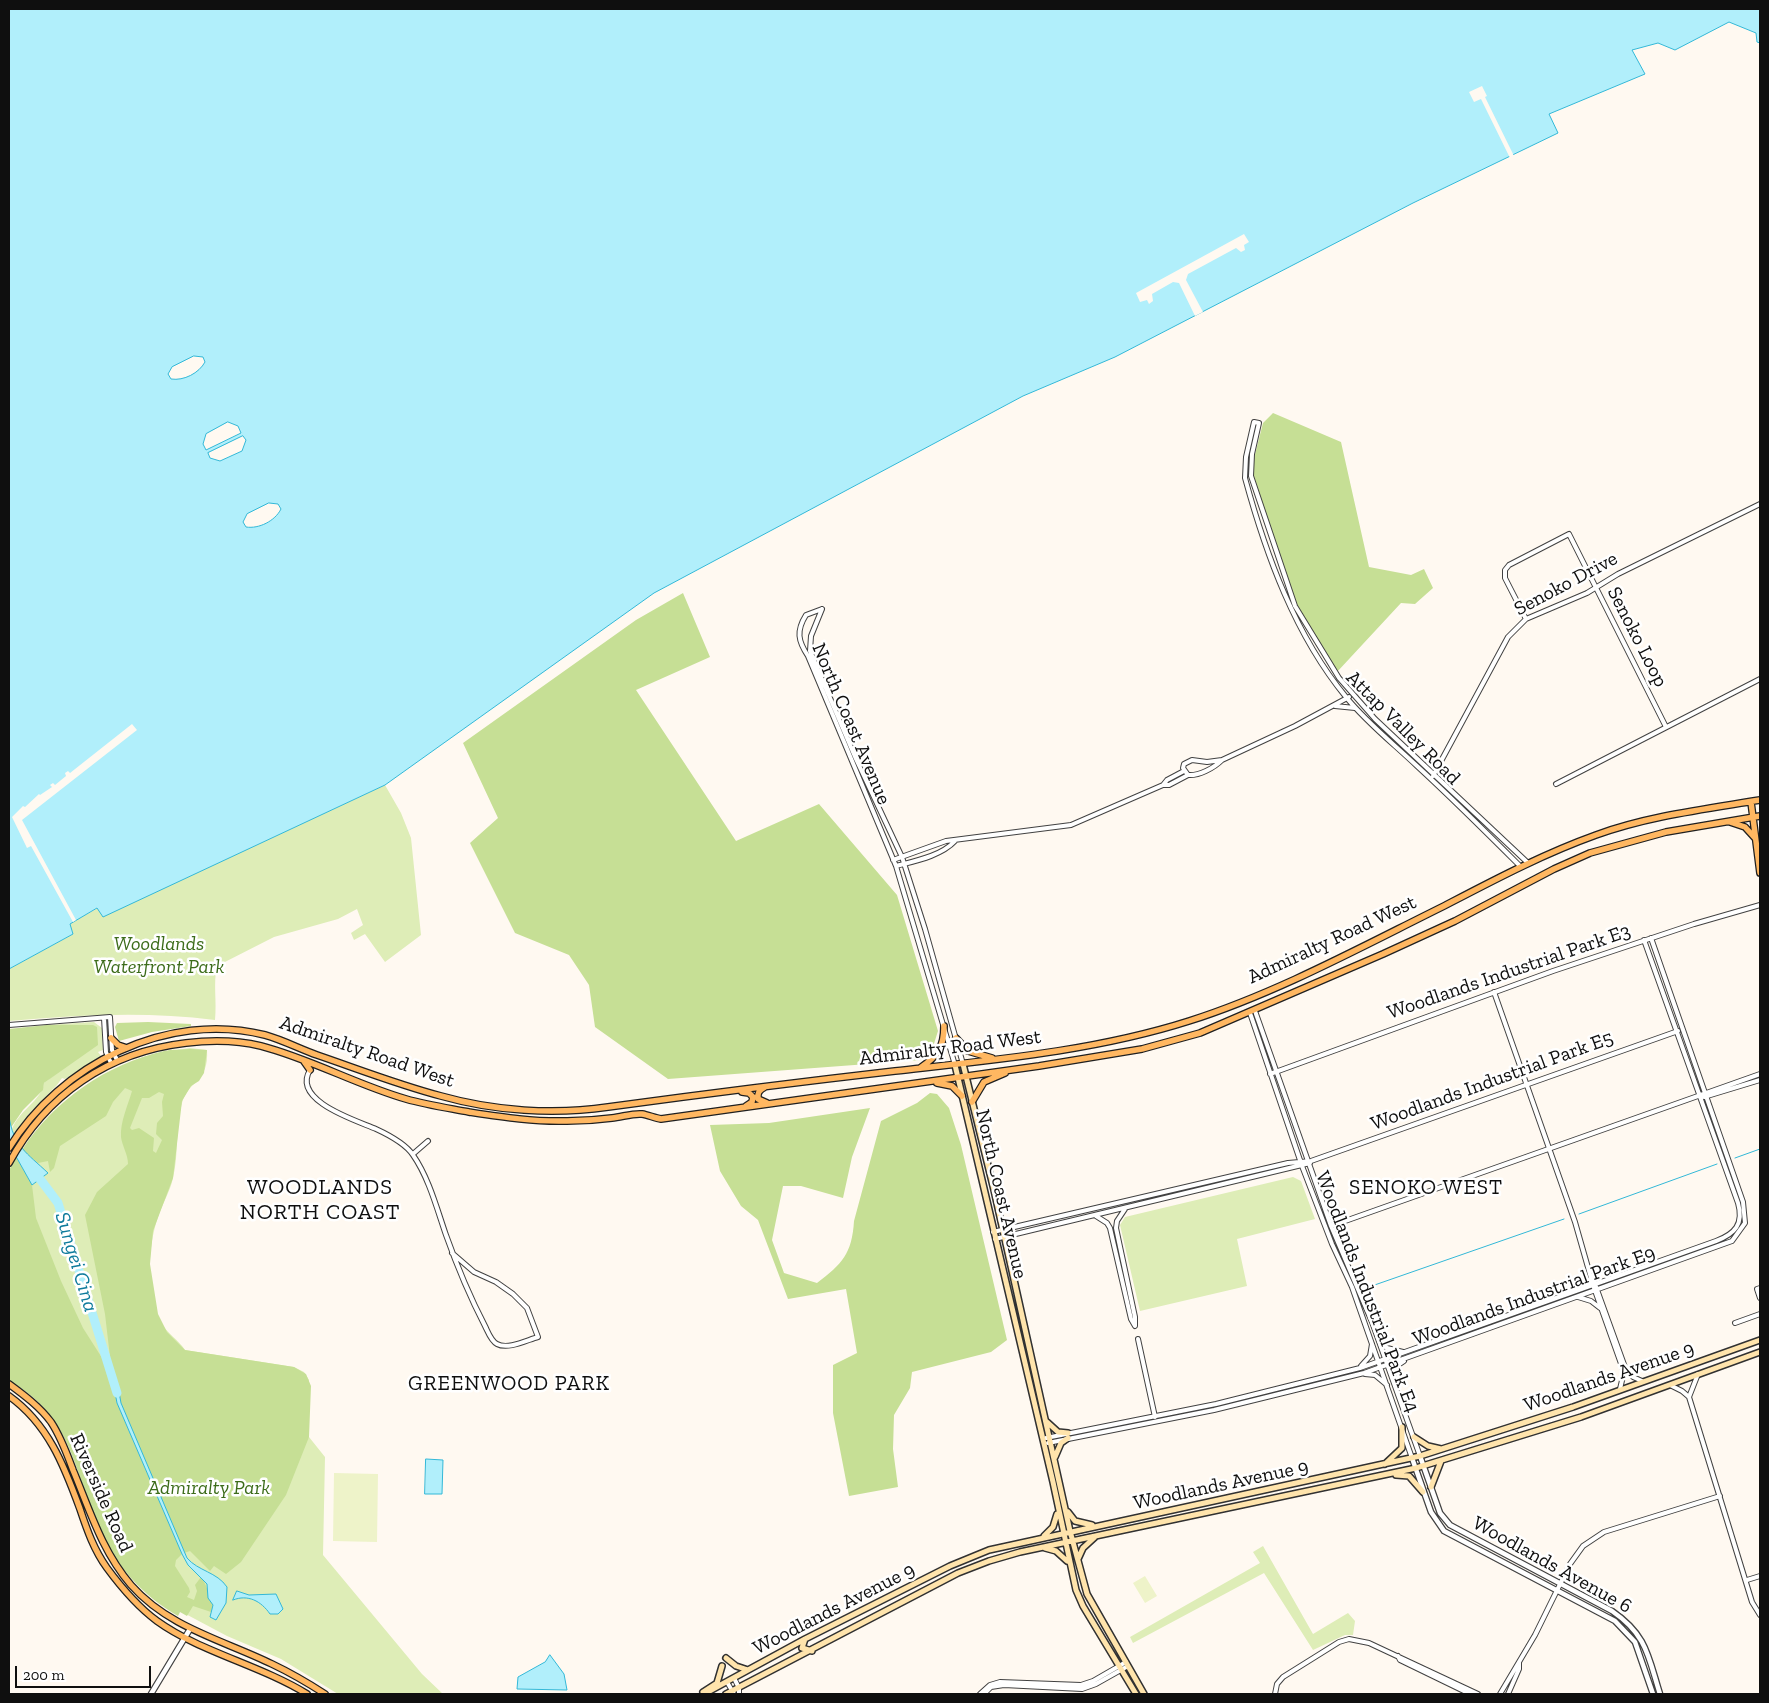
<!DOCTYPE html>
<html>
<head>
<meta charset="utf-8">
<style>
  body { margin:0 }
  #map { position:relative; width:1769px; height:1703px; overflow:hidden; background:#fff9f1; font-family:"Zilla Slab",serif }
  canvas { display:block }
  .frame { position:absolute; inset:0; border:10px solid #0f0f0f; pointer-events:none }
  .scale { position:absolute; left:15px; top:1666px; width:136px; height:22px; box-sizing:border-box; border:2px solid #0f0f0f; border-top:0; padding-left:6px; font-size:15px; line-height:18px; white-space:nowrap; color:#0f0f0f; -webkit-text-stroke:4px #fff; paint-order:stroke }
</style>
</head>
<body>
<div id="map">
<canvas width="1769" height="1703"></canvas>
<div class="frame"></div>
<div class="scale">200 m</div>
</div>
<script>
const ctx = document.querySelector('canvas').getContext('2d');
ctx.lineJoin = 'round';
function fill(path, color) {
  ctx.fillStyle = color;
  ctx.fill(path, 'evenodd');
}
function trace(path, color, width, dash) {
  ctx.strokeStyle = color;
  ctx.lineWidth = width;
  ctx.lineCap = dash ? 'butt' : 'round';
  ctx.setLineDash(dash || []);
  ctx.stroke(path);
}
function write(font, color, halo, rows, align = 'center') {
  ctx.font = font + ' "Zilla Slab",serif';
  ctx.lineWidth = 5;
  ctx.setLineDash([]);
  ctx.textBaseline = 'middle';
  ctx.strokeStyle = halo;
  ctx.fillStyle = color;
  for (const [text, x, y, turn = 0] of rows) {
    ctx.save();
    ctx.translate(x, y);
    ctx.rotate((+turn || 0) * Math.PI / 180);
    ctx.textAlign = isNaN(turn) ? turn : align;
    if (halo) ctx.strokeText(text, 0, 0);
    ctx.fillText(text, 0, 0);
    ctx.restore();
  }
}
const green = new Path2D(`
  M385 785 401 813 411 838 421 935 385 962 365 934 354 940 351 933 363 925 357 909 338 919 274 937 217 966C213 984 217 1001 215 1020 144 1011 80 1015 9 1021V969L73 934 69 924 98 908 103 916Z
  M94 1022 102 1028 103 1050 98 1052 101 1056 65 1079 62 1078 57 1085 29 1114 9 1142C11 1112 41 1104 44 1083L63 1068 97 1027 46 1025Z
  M190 1048 207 1050C209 1083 189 1079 182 1103 175 1127 179 1154 173 1178 170 1192 162 1204 158 1217 147 1249 146 1292 161 1322 166 1333 180 1341 185 1350L294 1367 304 1372 309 1380V1437L325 1457 323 1555 422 1674 443 1694H338L281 1659 227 1636 180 1611 9 1177 26 1145 170 1051Z
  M1293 1177 1301 1181 1315 1219 1237 1239 1247 1286 1140 1311 1120 1225 1125 1217Z
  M1263 1546 1313 1634 1348 1613 1355 1621 1353 1635H1345L1313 1650 1264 1573 1133 1643 1130 1637 1260 1563 1253 1552Z`);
const forest = new Path2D(`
  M1273 413 1341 442 1369 567 1411 575 1424 569 1433 588 1415 604 1401 603 1337 672 1294 601 1251 470 1263 423Z
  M683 593 710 657 636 690 736 841 819 804 897 895 938 1031 932 1050 921 1060 668 1079 595 1027 589 985 569 955 515 933 470 843 498 818 463 743 636 620Z
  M148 1022 191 1024V1026L152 1032 119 1041 115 1027 117 1023Z
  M46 1025H93L97 1027 98 1045 44 1083 43 1090 23 1110 10 1129 9 1029Z
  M190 1049 207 1050 204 1073 199 1081 191 1086 182 1101 173 1178 153 1231 150 1264 158 1314 167 1332 185 1350 294 1367 306 1374 311 1386 309 1437 286 1495 241 1562 226 1574 214 1566 210 1571 190 1551 184 1553 121 1403 110 1357 105 1314 85 1215 97 1192 128 1164C128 1154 122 1146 121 1137 120 1122 128 1105 132 1091L125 1088 113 1102 106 1116 60 1146 54 1168 50 1172 48 1161 38 1163 22 1150C54 1100 107 1064 164 1051 172 1049 181 1050 190 1049ZM159 1092 164 1094 162 1102 163 1116 157 1123 156 1134 162 1140 156 1153 153 1151 154 1138 139 1128 132 1130 130 1128 142 1098H149Z
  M930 1093 937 1094 949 1108 961 1145 1007 1340 991 1352 912 1372 910 1388 894 1415 893 1449 898 1487 849 1496 833 1413V1365L857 1353 846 1289 788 1299 758 1220 741 1206 720 1171 710 1125 769 1123 870 1108 852 1157 843 1198 801 1186H783L772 1240 784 1273 817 1283C842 1264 852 1254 854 1221L881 1121 917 1103Z
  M16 1157 32 1185 36 1218 61 1281 83 1328 104 1361 113 1382 117 1403 182 1554 176 1560 175 1566 189 1588 190 1592 187 1597 194 1600 197 1591 195 1585 201 1577C208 1586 208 1595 213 1605L211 1612 193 1606 187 1616 180 1612 178 1616C142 1595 117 1567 100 1530 73 1471 73 1416 9 1381V1170Z`);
const pitch = new Path2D(`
  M334 1473 378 1474 377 1542 333 1541Z
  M1145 1576 1157 1596 1145 1603 1133 1583Z`);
const water = new Path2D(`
  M9 9H1760V43L1757 42 1756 33 1729 22 1675 50 1658 43 1632 50 1645 74 1549 114 1558 133 1413 203 1115 357 1023 396 654 593 385 785 103 917 97 908 70 924 73 934 9 969ZM194 356 203 357 205 362C199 373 184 381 171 379L168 374 172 367ZM228 422 238 426 241 433 206 450 203 444 206 434ZM243 436 246 440 242 451 220 461 210 458 208 453ZM269 503 278 504 281 509C275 521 259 529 246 527L243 522 247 514Z
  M9 1116C13 1146 27 1153 48 1173L32 1185 9 1144Z
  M117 1381 121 1403 187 1558C198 1571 217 1572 227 1587L226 1603 216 1620 210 1617 213 1605 208 1598 207 1584 188 1565 182 1554 117 1403 113 1382Z
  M426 1459 443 1460 442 1494H425Z
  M237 1591 249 1595 276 1594 283 1609 278 1614H270C261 1601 248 1594 233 1600Z
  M550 1655 564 1674 567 1690 517 1689 518 1677 545 1662Z`);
const pier = new Path2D(`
  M1482 86 1487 96 1485 97 1514 156 1510 158 1481 99 1474 102 1469 92Z
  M1244 234 1249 242 1244 245 1245 250 1241 252 1236 248 1188 274 1186 280 1203 312 1195 316 1179 283 1173 282 1152 294 1153 301 1149 304 1147 300 1140 302 1136 293Z
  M132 724 137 730 22 820 76 920 73 922 31 846 27 848 12 817 23 806 25 807 39 794 40 795 52 787 50 785 53 783 55 785 66 776 65 773 68 771 70 773Z`);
const stream = new Path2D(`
  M1735 1158 1760 1149
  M1579 1214 1717 1164
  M1366 1288 1564 1219`);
const river = new Path2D(`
  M34 1171 58 1203 117 1393`);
const minor = new Path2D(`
  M822 609 806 615C796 631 798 641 808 656L896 866 955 1065
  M822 609 811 636 810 651 856 759 902 857 925 929 963 1064
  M1526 619 1505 578V570L1509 565 1569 534 1666 727
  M1335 706 1355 708
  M1222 760 1207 762 1192 760 1184 764 1183 768 1188 775C1199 776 1214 768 1222 760L1295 726 1349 697
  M1433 776 1508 637 1526 619 1587 593 1618 574 1760 504
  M1556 784 1760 679
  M1163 785H1169L1188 775
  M893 860 946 841 1071 825 1163 785 1167 780 1184 771
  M896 866C915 861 941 856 955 841
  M1521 867C1487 833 1453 799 1417 766 1394 744 1367 723 1346 697 1295 635 1266 555 1245 478L1246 457 1254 422 1259 423 1252 454 1251 476 1295 606 1339 678 1375 719 1528 863
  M1494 992 1575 1222 1593 1285 1624 1372 1620 1389
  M1255 1011 1331 1226 1372 1322 1420 1456
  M1250 1013 1302 1166 1332 1244 1352 1287 1412 1458
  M104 1018 106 1052 111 1063
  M9 1025 110 1017 112 1050 117 1060
  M310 1070C291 1101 358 1121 376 1129 389 1135 405 1143 413 1155 429 1178 437 1209 446 1235 457 1266 470 1297 485 1326 488 1332 491 1341 497 1344 508 1350 527 1340 538 1337L527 1308 513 1294 496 1282 474 1272 452 1253
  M1270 1074 1553 971 1694 924 1760 905
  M1704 1097 1760 1080
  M413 1154 428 1141
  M1096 1216 1107 1223 1110 1228 1131 1319 1135 1326V1317L1116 1228 1117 1221 1125 1209
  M1331 1226 1760 1074
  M993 1232 1288 1163 1311 1161 1678 1031
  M995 1239 1310 1163
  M1592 1276 1626 1370 1633 1377 1642 1381
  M1760 1288 1757 1289 1760 1298
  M1578 1297 1591 1301 1600 1308
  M1735 1323 1760 1314
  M1138 1339 1155 1417
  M1380 1343 1387 1348 1403 1352
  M1361 1366 1370 1356 1372 1344
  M1365 1374 1375 1375 1387 1385
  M1394 1375 1398 1365 1404 1361
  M1670 1385 1682 1391 1689 1397 1752 1602 1760 1615
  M1689 1397 1698 1374
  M1046 1438 1216 1404 1360 1368 1716 1241C1735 1234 1744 1224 1738 1203L1644 940
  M1048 1443 1214 1410 1364 1373 1732 1241 1745 1223 1743 1202 1651 938
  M1747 1580 1760 1576
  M1398 1656 1400 1660 1470 1694
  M734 1678 739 1688V1694
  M727 1682 734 1694
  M980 1694 990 1685 1000 1682 1081 1685 1093 1681 1126 1662
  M984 1694 991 1687 1004 1685 1082 1689 1096 1684 1128 1666
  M1275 1694 1277 1684 1283 1677 1339 1642 1349 1639 1369 1643 1478 1694
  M1500 1694 1535 1635 1570 1564 1583 1546 1604 1532 1720 1496
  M1508 1694 1519 1669V1663`);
const tertiary = new Path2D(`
  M1420 1456 1440 1513 1450 1525 1612 1611C1647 1635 1648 1656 1660 1694
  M1412 1458 1431 1512 1444 1531 1615 1621 1635 1642 1653 1694
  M151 1694 190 1629`);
const secondary = new Path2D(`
  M963 1064 994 1190 1070 1531 1087 1594 1144 1694
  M955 1065 1053 1482 1076 1590 1083 1606 1136 1694
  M1047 1422 1058 1432 1068 1433
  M1414 1437 1428 1446 1441 1449
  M1055 1457 1061 1443 1068 1438
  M1385 1464 1402 1448V1427
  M1396 1475 1409 1476 1423 1492
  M1431 1487 1441 1461
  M1068 1512 1075 1521 1092 1525
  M1044 1536 1053 1527 1057 1514
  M1045 1548 1056 1551 1067 1561
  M1078 1559 1083 1548 1095 1537
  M805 1639 802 1648 812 1651
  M726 1658 736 1666 748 1670
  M703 1692 717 1683 722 1666
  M704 1694 805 1639 950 1566 989 1550 1420 1456 1573 1407 1760 1340
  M726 1694 958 1573 989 1561 1020 1552 1416 1468 1581 1417 1760 1352`);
const primary = new Path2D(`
  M1751 802 1760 873
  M1730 822 1745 827 1755 838
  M111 1038 118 1045 127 1048
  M956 1038 968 1051 992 1058
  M303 1060 310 1070
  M920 1068C938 1056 944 1047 944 1026
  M937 1083 952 1086 962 1096
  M765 1087C759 1090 757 1093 758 1099L767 1103
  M742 1092 749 1093 753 1097 752 1102 746 1106
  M972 1102 984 1082 1005 1073
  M9 1148C60 1065 167 1010 265 1035 283 1040 300 1049 317 1055 358 1069 399 1085 441 1096 494 1111 554 1115 608 1107 704 1094 799 1082 895 1071 993 1060 1095 1051 1189 1021 1277 993 1361 947 1444 906 1494 880 1543 854 1596 835 1648 816 1706 809 1760 800
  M9 1163C46 1095 108 1052 186 1043 211 1040 236 1040 261 1046 311 1059 357 1085 406 1099 427 1105 448 1108 469 1112 502 1117 534 1122 567 1121 582 1121 597 1120 612 1118 622 1117 633 1113 642 1114 648 1115 655 1118 661 1119L1039 1066 1142 1049 1200 1033 1383 954 1455 921 1554 869 1590 853 1666 832 1760 816
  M9 1384C24 1395 40 1407 51 1422 61 1437 67 1454 73 1470 90 1511 102 1551 131 1585 169 1628 223 1640 272 1664 291 1673 308 1683 325 1694
  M9 1396C48 1424 64 1465 80 1509 87 1530 94 1550 107 1568 121 1587 138 1607 157 1621 200 1652 260 1665 307 1694`);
const streetNames = [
  ["Senoko Drive",1566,584,-28],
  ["Senoko Loop",1637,637,63],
  ["North Coast Avenue",851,724,67],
  ["Attap Valley Road",1403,728,45],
  ["Admiralty Road West",1332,940,-25],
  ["Woodlands Industrial Park E3",1509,972,-19],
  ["Admiralty Road West",950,1048,-7],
  ["Admiralty Road West",367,1052,19],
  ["Woodlands Industrial Park E5",1492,1081,-20],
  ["North Coast Avenue",1001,1194,77],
  ["Woodlands Industrial Park E4",1367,1292,69],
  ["Woodlands Industrial Park E9",1534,1296,-20],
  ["Woodlands Avenue 9",1609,1377,-19],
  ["Woodlands Avenue 9",1221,1485,-12],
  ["Riverside Road",101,1493,66],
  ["Woodlands Avenue 6",1552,1565,29],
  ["Woodlands Avenue 9",834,1609,-27]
];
const parkNames = [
  ["Woodlands",159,944],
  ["Waterfront Park",159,967],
  ["Admiralty Park",209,1488]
];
const neighbourhoodNames = [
  ["SENOKO WEST",1426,1188],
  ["GREENWOOD PARK",509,1384]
];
const waterNames = [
  ["Sungei Cina",76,1262,73]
];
const quarterNames = [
  ["WOODLANDS",320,1188],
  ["NORTH COAST",320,1213]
];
fill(green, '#deedb7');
fill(forest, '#c6df95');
fill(pitch, '#eef3c9');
fill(water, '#b1effb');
trace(water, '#33b8d7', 1);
fill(pier, '#fff9f1');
trace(stream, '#33b8d7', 1);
trace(river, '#b1effb', 9);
trace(minor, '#424242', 6);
trace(tertiary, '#424242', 7);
trace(secondary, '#313131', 8);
trace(primary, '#202020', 8);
trace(minor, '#fff', 4);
trace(tertiary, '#fff', 4.5);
trace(secondary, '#ffe4ac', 5);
trace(primary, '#ffb761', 5.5);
write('20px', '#0f0f0f', '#fff', streetNames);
write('italic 20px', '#3c6c1a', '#fff', parkNames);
ctx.letterSpacing = '1px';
write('21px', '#0f0f0f', '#fff', neighbourhoodNames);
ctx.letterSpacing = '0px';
write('italic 21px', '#0e7b9c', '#fff', waterNames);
ctx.letterSpacing = '1px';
write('22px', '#0f0f0f', '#fff', quarterNames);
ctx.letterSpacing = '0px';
</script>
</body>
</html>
